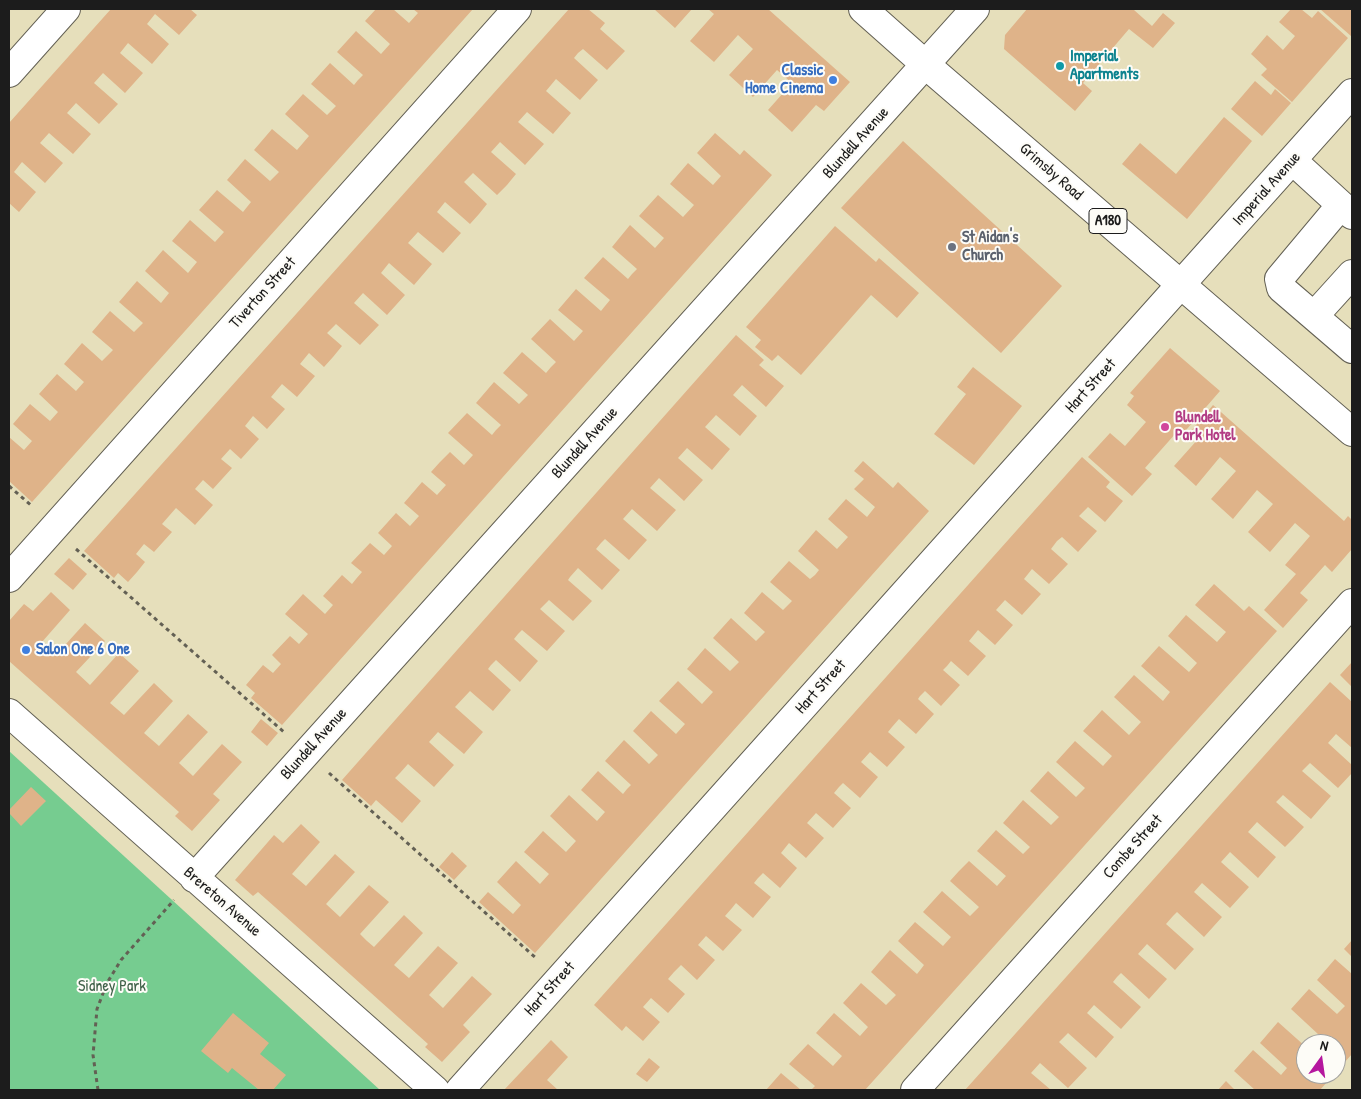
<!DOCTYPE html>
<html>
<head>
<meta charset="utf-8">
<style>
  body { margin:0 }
  #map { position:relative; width:1361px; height:1099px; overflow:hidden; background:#e6dfbb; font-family:"Patrick Hand",sans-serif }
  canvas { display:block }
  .frame { position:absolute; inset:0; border:10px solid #1c1c1c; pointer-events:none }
  .north { position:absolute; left:1296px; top:1034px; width:50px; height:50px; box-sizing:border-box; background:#fdfcf7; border:1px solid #a3a29f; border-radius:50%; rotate:14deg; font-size:14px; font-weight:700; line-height:20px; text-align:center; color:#1c1c1c }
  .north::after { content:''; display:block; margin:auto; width:18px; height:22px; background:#b5179e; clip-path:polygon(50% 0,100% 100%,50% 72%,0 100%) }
</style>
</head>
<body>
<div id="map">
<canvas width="1361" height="1099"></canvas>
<div class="frame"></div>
<div class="north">N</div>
</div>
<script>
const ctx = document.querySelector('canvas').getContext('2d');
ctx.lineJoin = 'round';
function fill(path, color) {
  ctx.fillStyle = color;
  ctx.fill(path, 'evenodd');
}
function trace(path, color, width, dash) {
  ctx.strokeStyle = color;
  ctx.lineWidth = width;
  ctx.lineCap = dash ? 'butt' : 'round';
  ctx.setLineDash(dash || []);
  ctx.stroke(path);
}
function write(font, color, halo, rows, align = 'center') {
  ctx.font = font + ' "Patrick Hand",sans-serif';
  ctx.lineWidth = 4;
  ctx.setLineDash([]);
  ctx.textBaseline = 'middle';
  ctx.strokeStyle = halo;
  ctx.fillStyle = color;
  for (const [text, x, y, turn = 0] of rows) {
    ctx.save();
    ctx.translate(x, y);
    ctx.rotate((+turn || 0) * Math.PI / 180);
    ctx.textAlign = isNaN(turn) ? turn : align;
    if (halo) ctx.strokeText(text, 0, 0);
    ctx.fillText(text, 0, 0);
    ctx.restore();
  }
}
const green = new Path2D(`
  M9 751 380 1090H9Z`);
const building = new Path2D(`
  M111 9H190L197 15 179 35 155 14 147 24 169 44 152 64 128 43 120 53 143 73 125 93 103 73 94 83 118 104 99 124 76 103 67 113 91 134 73 154 49 133 40 143 63 163 45 183 22 162 14 172 36 192 19 212 9 203V123Z
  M376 9H393L409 23 418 13 413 9H473L32 502 9 481V437L24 450 32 441 13 424 30 404 50 421 58 412 39 394 57 374 76 391 84 382 64 364 82 343 102 361 113 350 92 332 110 311 134 332 143 323 119 302 137 281 161 303 169 293 145 271 163 250 188 273 192 268 197 262 172 241 190 220 215 242 224 232 199 210 217 190 243 212 251 202 227 180 245 159 270 181 279 172 254 150 272 129 297 150 309 136 285 114 303 94 327 115 336 106 311 84 330 63 354 85 358 80 363 75 337 52 356 31 381 54 390 44 365 21Z
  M569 9H588L605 23 600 29 625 51 607 70 583 49 578 53 574 58 598 80 580 100 556 79 546 91 571 113 553 134 527 112 518 122 544 144 525 165 500 142 491 152 516 174 507 185 497 195 473 173 464 182 487 204 479 214 470 224 445 202 437 212 461 233 443 253 418 232 408 243 432 264 414 285 389 263 381 273 405 295 387 315 363 293 354 303 379 325 360 345 336 324 327 333 342 346 333 357 324 367 309 353 300 364 315 376 297 397 282 384 271 397 285 409 267 429 253 416 245 426 259 439 241 459 230 449 221 459 232 468 213 489 203 480 195 489 213 505 195 525 176 508 162 524 172 532 154 552 144 544 136 554 145 562 137 572 128 582 118 573 114 578 84 551Z
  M654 9H692L675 28Z
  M708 9H768L850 82 824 111 816 105 792 132 768 110 792 83 777 70 753 97 729 75 753 49 738 35 714 62 690 41 714 14Z
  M1027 9H1135L1134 10 1152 26 1163 13 1175 23 1153 48 1129 29 1083 83 1092 91 1075 111 1004 49 1005 35Z
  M1291 9H1301L1312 18 1318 11 1348 38 1292 102 1261 75 1267 69 1251 54 1267 35 1283 50 1295 36 1279 22Z
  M1320 9H1352V34L1351 36Z
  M1255 81 1271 95 1275 89 1291 103 1262 136 1231 109Z
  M1224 117 1252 141 1187 219 1122 164 1140 143 1176 174Z
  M715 133 740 155 744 150 772 175 282 725 251 698 255 693 246 685 263 665 273 673 281 664 272 655 290 636 299 644 308 634 285 614 303 594 325 614 333 605 323 596 342 575 352 584 356 579 362 572 351 563 370 543 384 555 392 546 378 533 396 513 410 526 419 516 404 503 422 482 437 495 446 485 431 472 440 462 450 452 464 465 473 455 448 433 467 413 492 435 496 430 501 425 476 403 494 382 519 404 528 395 503 373 522 352 546 373 551 367 556 362 531 339 550 319 574 341 583 331 558 310 576 289 601 311 605 306 610 300 584 278 603 257 628 279 632 274 637 269 612 247 630 225 655 248 664 238 639 216 658 195 683 217 694 205 670 184 688 163 713 185 721 176 697 153Z
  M903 141 1062 286 1001 353 841 208Z
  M835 226 876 262 879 258 919 293 897 318 871 295 801 375 778 355 772 361 755 347 761 340 746 327Z
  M736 335 764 360 759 365 784 386 766 407 742 385 733 395 757 416 740 436 716 415 705 427 730 449 712 470 687 448 678 458 703 480 684 501 659 478 650 488 676 510 657 531 632 509 623 519 647 540 629 560 605 539 601 543 596 549 620 570 602 590 578 568 570 577 568 580 592 601 573 621 549 600 540 609 565 631 547 651 522 630 518 634 514 639 538 661 520 682 496 660 491 665 488 669 511 690 493 711 470 691 455 707 483 732 464 754 438 732 429 742 454 765 434 787 408 764 400 773 395 778 421 801 402 823 376 800 371 806 342 780Z
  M1170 348 1220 391 1180 437 1176 433 1145 468 1152 474 1132 496 1088 457 1110 433 1125 446 1146 422 1127 405 1134 396 1130 393Z
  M973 367 1022 406 974 465 934 434 966 394 957 387Z
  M1213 405 1344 521 1348 516 1352 520V549L1332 572 1325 565 1300 593 1308 600 1283 628 1264 610 1296 574 1285 565 1310 536 1295 523 1270 552 1248 532 1273 504 1257 490 1233 519 1211 499 1236 471 1220 457 1196 486 1174 466 1199 438 1191 431Z
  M1082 457 1110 482 1106 487 1123 501 1105 522 1088 507 1079 516 1097 531 1078 552 1062 537 1057 541 1051 549 1068 564 1049 584 1032 569 1024 579 1041 594 1022 615 1005 600 996 610 1013 625 995 645 978 630 969 641 986 656 968 676 951 661 947 666 943 670 960 685 941 706 925 691 920 696 918 699 934 714 916 734 899 719 892 727 888 732 905 747 887 767 870 752 861 762 878 777 860 798 843 783 839 787 834 793 851 808 833 828 816 813 807 823 824 838 806 858 789 843 781 853 797 868 780 888 763 873 758 878 754 883 771 897 753 918 736 903 732 908 725 916 742 930 723 951 706 936 698 945 715 960 697 980 681 965 674 972 668 979 685 994 668 1013 651 998 643 1007 660 1022 643 1041 626 1026 622 1031 594 1005Z
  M863 461 893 488 898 482 929 511 535 953 479 902 488 892 513 914 521 905 497 882 516 861 540 884 549 874 524 852 543 831 566 852 576 841 550 816 569 795 597 821 605 812 581 790 598 771 623 794 627 789 631 785 605 761 624 740 649 764 658 755 633 731 651 711 676 734 685 724 659 701 678 681 702 704 713 692 687 669 705 648 730 671 739 662 713 638 731 618 756 641 765 632 744 613 762 592 783 610 792 601 770 582 789 561 810 579 815 575 819 570 798 551 816 530 837 549 848 537 828 519 846 499 867 517 875 507 854 489 864 479 854 471Z
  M69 558 87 574 73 590 54 574Z
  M1214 584 1244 611 1249 606 1277 631 865 1090H811L815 1086 789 1064 808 1044 833 1066 842 1056 816 1033 834 1013 860 1036 868 1027 843 1003 861 983 886 1005 896 995 871 972 890 950 917 974 921 969 924 965 898 941 915 922 943 946 951 937 923 912 942 891 970 916 979 907 950 881 959 871 969 861 997 886 1006 876 977 851 987 840 996 830 1023 854 1030 847 1003 823 1023 800 1051 825 1059 817 1030 791 1048 771 1076 797 1085 788 1056 762 1075 741 1103 766 1112 756 1083 731 1102 710 1129 735 1141 722 1114 697 1134 675 1163 701 1170 692 1141 666 1159 646 1189 672 1197 663 1168 636 1186 615 1217 642 1226 632 1195 605Z
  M51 592 70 610 42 642 49 649 56 655 85 623 105 641 76 672 90 685 119 653 139 671 110 703 124 715 154 683 173 701 144 733 159 746 188 714 208 732 179 763 193 776 222 744 242 762 213 794 220 800 192 831 175 816 179 812 9 661V621L24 604 33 611Z
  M1352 662V687L1340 675Z
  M1330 682 1352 702V748L1336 734 1328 743 1352 765V773L1338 788 1310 763 1302 771 1331 796 1311 819 1283 795 1276 802 1304 827 1293 839 1285 847 1257 822 1248 832 1276 857 1258 878 1230 852 1221 862 1249 887 1230 908 1202 883 1194 892 1222 917 1204 937 1177 912 1173 916 1166 924 1194 949 1175 970 1147 944 1138 954 1167 979 1149 999 1121 973 1117 977 1113 982 1141 1007 1121 1029 1094 1005 1087 1013 1114 1037 1096 1058 1068 1033 1059 1042 1087 1068 1068 1088 1040 1063 1031 1073 1051 1090H965Z
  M261 719 278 733 267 746 251 732Z
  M31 787 46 801 21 826 9 813V810Z
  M301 824 320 842 292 874 306 886 335 854 355 872 326 904 340 917 369 885 389 902 360 934 367 941 374 947 404 915 423 933 394 965 409 978 438 946 458 963 429 995 443 1008 472 976 492 994 463 1025 470 1032 442 1062 425 1047 428 1044 275 907 258 892 253 896 235 880 274 835 283 843Z
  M452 852 467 866 454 880 439 867Z
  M1352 940V957L1344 949Z
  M1335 959 1352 974V1054L1336 1072V1044H1310L1319 1035 1291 1009 1309 989 1337 1014 1345 1006 1317 980Z
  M233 1013 269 1043 260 1054 286 1075 273 1090H259L232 1068 228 1073 201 1051Z
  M1278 1022 1306 1047V1074H1334L1320 1090H1255L1234 1071 1253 1050 1281 1075 1287 1068 1260 1043Z
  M551 1040 568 1057 547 1080 558 1090H504Z
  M649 1058 660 1067 647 1082 636 1074Z
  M781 1073 801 1090H766Z
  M1226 1081 1235 1090H1218Z`);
const path = new Path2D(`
  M9 486 33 507
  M76 549 285 733
  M329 773 537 959
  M98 1090 93 1055 97 1009 107 983 121 960 174 900`);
const minor = new Path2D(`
  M9 73 66 9
  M1293 161 1352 215
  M1341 205 1279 279 1281 288 1352 349
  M1314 316 1352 274
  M9 578 517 9
  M9 713 435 1090
  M194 878 975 9
  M460 1090 1352 93
  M915 1090 1352 603`);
const major = new Path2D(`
  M863 9 926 65 1352 432`);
const markers = [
  [1060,66,5,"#0f9aa8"],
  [833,80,5,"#3f7fe0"],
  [952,247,5,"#6b7280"],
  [1165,427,5,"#d1479c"],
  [26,650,5,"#3f7fe0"]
];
const shields = [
  [1108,221,38]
];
const shieldNames = [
  ["A180",1108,221]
];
const cultureNames = [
  ["Imperial",1070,57],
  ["Apartments",1070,75]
];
const shopNames = [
  ["Classic",823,71],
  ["Home Cinema",823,89],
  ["Salon One 6 One",36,650,"left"]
];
const streetNames = [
  ["Blundell Avenue",856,143,-48],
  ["Grimsby Road",1051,172,41],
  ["Imperial Avenue",1267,189,-48],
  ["Tiverton Street",263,293,-48],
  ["Hart Street",1091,386,-48],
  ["Blundell Avenue",585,443,-48],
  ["Hart Street",821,687,-48],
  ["Blundell Avenue",314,744,-48],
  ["Combe Street",1133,847,-48],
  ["Brereton Avenue",222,902,41],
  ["Hart Street",550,989,-48]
];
const worshipNames = [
  ["St Aidan's",962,238],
  ["Church",962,256]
];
const hotelNames = [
  ["Blundell",1175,418],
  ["Park Hotel",1175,436]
];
const parkNames = [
  ["Sidney Park",112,987]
];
fill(green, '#76cc90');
fill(building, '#dfb389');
trace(minor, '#636054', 30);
trace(major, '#636054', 30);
trace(path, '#636054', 3, [4, 4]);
trace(minor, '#fff', 28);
trace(major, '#fff', 28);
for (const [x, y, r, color] of markers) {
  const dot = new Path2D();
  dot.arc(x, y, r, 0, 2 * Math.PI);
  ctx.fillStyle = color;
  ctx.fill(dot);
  trace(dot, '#fdfcf7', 2);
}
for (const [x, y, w] of shields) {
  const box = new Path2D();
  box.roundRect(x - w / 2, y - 12.5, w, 25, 4);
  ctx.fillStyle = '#fdfcf7';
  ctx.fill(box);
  trace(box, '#1c1c1c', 1);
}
write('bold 15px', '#1c1c1c', null, shieldNames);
write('bold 16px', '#0d838f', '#fdfcf7', cultureNames, 'left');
write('bold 16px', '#366cbe', '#fdfcf7', shopNames, 'right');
write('16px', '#1c1c1c', '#fdfcf7', streetNames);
write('bold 16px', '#5b616d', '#fdfcf7', worshipNames, 'left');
write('bold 16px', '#b23c85', '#fdfcf7', hotelNames, 'left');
write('16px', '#40624a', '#fdfcf7', parkNames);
</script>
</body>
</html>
